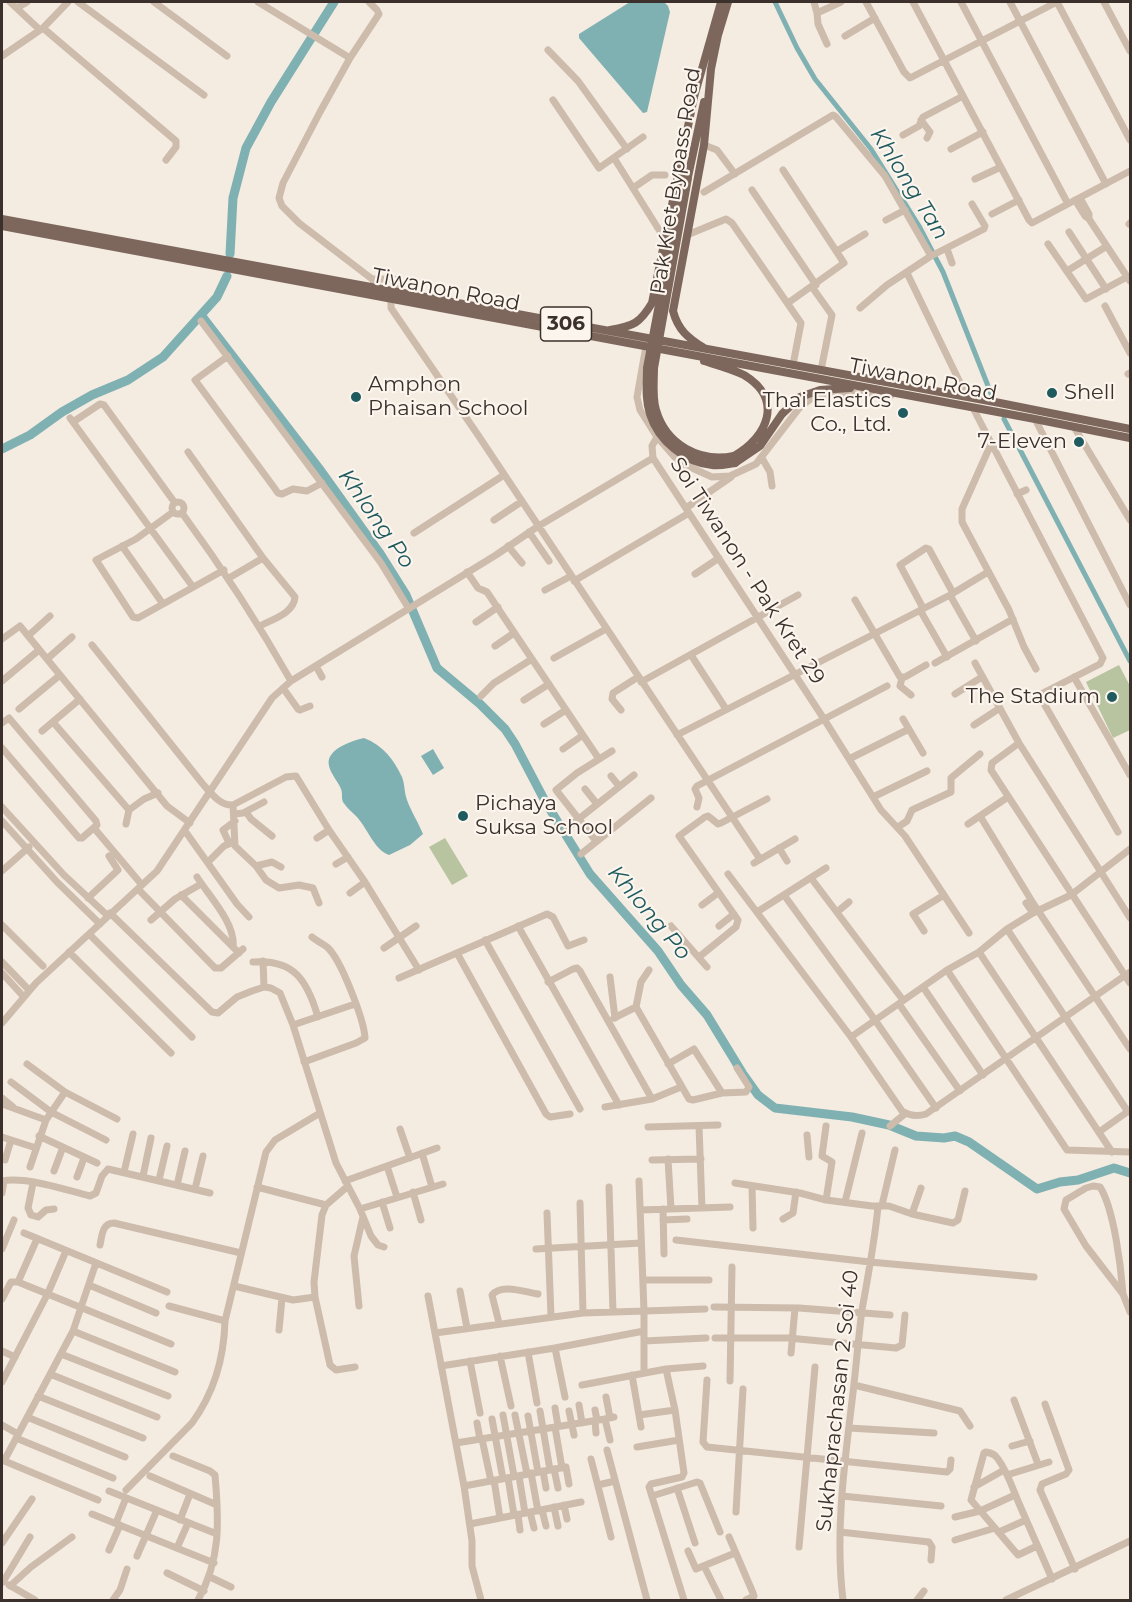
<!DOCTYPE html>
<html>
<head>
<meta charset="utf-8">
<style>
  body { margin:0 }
  #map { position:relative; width:1132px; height:1602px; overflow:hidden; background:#f4ebe1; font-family:Montserrat,sans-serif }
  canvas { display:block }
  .frame { position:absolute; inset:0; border:3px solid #3b302b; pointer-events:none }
</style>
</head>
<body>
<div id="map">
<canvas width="1132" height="1602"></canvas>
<div class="frame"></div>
</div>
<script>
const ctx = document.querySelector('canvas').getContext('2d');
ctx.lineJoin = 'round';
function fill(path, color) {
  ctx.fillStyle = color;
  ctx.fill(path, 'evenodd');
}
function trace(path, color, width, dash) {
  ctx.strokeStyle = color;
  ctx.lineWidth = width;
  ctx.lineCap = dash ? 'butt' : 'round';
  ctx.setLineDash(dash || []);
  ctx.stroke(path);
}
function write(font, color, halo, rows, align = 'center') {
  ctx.font = font + ' Montserrat,sans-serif';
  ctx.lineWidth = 4.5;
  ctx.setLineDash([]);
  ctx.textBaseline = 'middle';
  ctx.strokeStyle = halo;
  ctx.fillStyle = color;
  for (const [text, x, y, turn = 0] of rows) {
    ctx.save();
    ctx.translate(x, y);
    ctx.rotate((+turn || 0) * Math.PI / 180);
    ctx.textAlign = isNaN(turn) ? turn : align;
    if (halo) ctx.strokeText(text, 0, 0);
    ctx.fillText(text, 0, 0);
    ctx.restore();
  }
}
const green = new Path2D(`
  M1119 665 1130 686V730L1113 738 1086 682Z
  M445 838 468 876 452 885 429 847Z`);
const water = new Path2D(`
  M630 2H664L668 6 670 12 647 112 643 113 579 38V34Z
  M364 738C383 745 394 760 402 777 405 785 404 792 407 800 411 811 418 822 423 834L410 845 389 855C374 850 367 827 356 816 351 811 347 808 343 802 341 798 343 794 341 789 337 779 323 766 331 755 337 746 354 740 364 738Z
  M433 749 444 768 433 775 421 756Z`);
const canal = new Path2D(`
  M775 2 797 48 815 79 871 149 919 226 943 272 992 396
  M1004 419 1130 661`);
const river = new Path2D(`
  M230 254 233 198 246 148 271 102 334 2
  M201 315 321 471 379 552 406 595 437 668 480 704 505 729 515 744 546 803 590 874 658 951 681 985 707 1015 743 1074 758 1095 775 1108 852 1117 889 1125 916 1136 944 1138 955 1136 969 1142 1037 1189 1060 1182 1078 1180 1114 1168 1130 1173
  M2 449 30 435 62 412 92 395 128 380 163 357 217 297 227 276`);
const minor = new Path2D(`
  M10 2 40 30
  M78 2 204 95
  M154 2 227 56
  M258 2 350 58
  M369 2 377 10 379 14 350 58 320 112 283 183 279 198 282 206 299 223 372 279 377 289
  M814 2 817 13
  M866 2 904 72 910 78 1057 2
  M913 2 1029 220 1032 223 1130 171
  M961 2 1068 204
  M1010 2 1106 184
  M1057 2 1130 140
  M1104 2 1130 51
  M17 8 27 2
  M43 28 176 141V147L166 160
  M845 36 875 18
  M827 44 818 24 817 13 841 2
  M548 50 578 81 627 149
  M2 56 43 28 68 2
  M553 100 599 168 643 137
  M921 120 930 132 927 138
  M903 135 919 126 923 117 963 96
  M704 145 717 150 735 174
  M951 149 983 132
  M614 158 661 233 666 234
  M783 170 844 263 788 303
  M975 179 1001 167
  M633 188 652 175H665
  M752 190 816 285
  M704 192 833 115 836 117 885 176 931 256
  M1075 200 1085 216 1089 219V214L1080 198
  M992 214 1019 200
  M1089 219 1130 281
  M886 220 905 210
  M1129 224 1130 223
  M1069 232 1106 289
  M687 235 726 219 732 223 801 323 793 365
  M1048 244 1086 299 1127 277
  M947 249 952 263
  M837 251 865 234
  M1067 271 1107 246
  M907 273 967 397
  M372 279H394L396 283 395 292
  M812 287 832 315 821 370
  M391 298V308L478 435 760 859
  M1105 306 1130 353
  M860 308 887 285 931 256 984 229 985 226 972 204
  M201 321 381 563 409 609
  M646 346 637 397 640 410 657 437 679 462 712 477 730 476 756 464 800 407 815 396 840 393 891 395
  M228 356 195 380 273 486 278 493 282 494 293 489 307 491 322 483
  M1128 374 1130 373
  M973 408 1103 658 1100 664 1039 695 1118 832
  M70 418 193 587
  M1035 419 1130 605
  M73 422 100 404 104 405 175 503
  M1074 427 1130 520
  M657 437 652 446 653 458 824 719 881 810 905 836 969 933
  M991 444 962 509V522L1009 610 1024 647 1036 669
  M188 452 263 558
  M762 458 770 472 772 486
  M1017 494 1026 490
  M172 508a6 6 0 1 1 12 0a6 6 0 1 1-12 0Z
  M686 508 731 477
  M173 512 136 539 96 560 133 617 138 618 224 570
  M182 513C223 569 257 621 291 681
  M494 520 521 502
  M529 532 549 561
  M414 533 504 475
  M122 546 163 604
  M508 546 522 563
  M467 572 478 588 487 592 599 759
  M695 574 719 558
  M229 578 263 558 295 597C294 613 273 619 260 626
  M574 581 689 513
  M545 590 571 576
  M950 595 976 641
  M855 600 900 677H905L926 665
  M923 608 900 565 926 548 929 549 953 593
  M920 610 947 657
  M476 622 498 607
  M28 636 50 616
  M2 639 20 626 167 806 190 823
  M92 645 202 783C210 792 220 806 233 805L286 777 296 776 329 830 365 882 419 970
  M495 646 514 633
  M691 655 726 709
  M554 658 606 629
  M47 659 72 637
  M935 663 1013 619
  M975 663 1019 743 1130 918
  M316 666 322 677
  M1074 677 1130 775
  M902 678 900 686 911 695
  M2 681 39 650
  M641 682 798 595
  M283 688 298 709 300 710 310 706
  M955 694 982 677
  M481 696 494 683 532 659
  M524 700 549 684
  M19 709 60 675
  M621 710 612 699 613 693 638 677
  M903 719 923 753
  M53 722 129 810
  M2 723 9 718 96 821 97 825 82 838H79L2 748
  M544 724 566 710
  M974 725 1000 708
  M42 731 80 699
  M677 735 950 595 988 572
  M1019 743 992 763 991 770 1130 983
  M563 749 583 735
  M849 759 909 729
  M611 776 619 786
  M585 789 597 804
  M873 797 927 771
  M233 805 235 846 256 866 272 862 281 867
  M2 807 64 875 108 916
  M697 807 699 798 695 789 697 786 887 686
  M246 812 251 819 272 836
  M235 814 243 813 264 802
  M980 816 1033 903 1130 1049
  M2 821 57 882 100 924
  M126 824 129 810 144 799 158 793
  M968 824 1008 797
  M898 827 907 821 912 810 951 792V778L980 754
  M94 828 142 885
  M566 829 634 775
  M185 831 237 904 249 917
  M317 838 329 830
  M596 841 556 790 577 773 612 751
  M229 843 223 830 235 821
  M779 848 787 861
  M581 854 651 798
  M208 862 224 846 234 842
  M754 863 795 839
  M336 864 348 857
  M256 866 266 880 279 888 299 885 313 888 319 903
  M2 871 29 847
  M728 874 851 1037 902 1111C910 1116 917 1117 926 1114L1130 972
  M197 877C209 896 236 924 233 947
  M811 878 903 1000
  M138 889 215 968H221L243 949
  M350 893 365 882
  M181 895 239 953
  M784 895 875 1020 936 1108
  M88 898 118 870 109 856
  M1026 903 1033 913
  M702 905 718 893
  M757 912 826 868
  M837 912 849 902
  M110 913 212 1012 218 1013 237 997 252 991 264 987 271 988 280 993 293 1025 336 1163 360 1209 371 1236 378 1245 384 1247
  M151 920 175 899 201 884
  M2 925 43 966
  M518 926 619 1105
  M671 926 707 967
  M719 926 734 914
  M1007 929 1128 1112
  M924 931 913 914 944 895
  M89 934 192 1037
  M485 940 580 1109
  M384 948 416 926
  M69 952 171 1053
  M979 952 1112 1152
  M457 953 546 1114 550 1117 570 1114
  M699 957 736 927 738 920 679 836 705 817 708 816 718 824 721 823 767 799
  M263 961 264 987
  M2 962 29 990
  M253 962C294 959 307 980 318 1017
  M649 970 641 982 636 1007 689 1099 693 1100 722 1093 746 1092 749 1087 737 1068
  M947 970 1067 1150 1130 1152
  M2 973 23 996
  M610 977 615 1018
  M399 978 547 914 553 917 568 946 584 940
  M548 982 573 969 577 968 580 971 652 1099
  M923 987 983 1075
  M899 1004 960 1091
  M614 1018 636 1007
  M2 1023 36 983 157 871 272 698 291 681 496 555 537 527 653 458
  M293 1025 355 1004
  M851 1037 947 970 979 952 1007 929 1033 913 1071 895 1130 849
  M304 1062 356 1043 365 1038C364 1020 341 959 327 947 323 944 317 941 312 937
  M27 1064 65 1092 117 1119
  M668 1064 694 1049 722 1093
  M11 1082 51 1112 106 1140
  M2 1098 13 1107
  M2 1104 46 1120
  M605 1107 652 1099 681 1087
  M699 1126 702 1208
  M890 1126 906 1113
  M648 1127 718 1125
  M400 1129 410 1158
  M1099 1132 1130 1110
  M807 1135 809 1157
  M39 1136 97 1163
  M2 1137 36 1148
  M422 1153 432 1187
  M668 1159 671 1209
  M5 1160 11 1140
  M652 1160 701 1159
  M387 1166 397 1197
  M30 1167 46 1120 65 1092
  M54 1171 63 1147
  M124 1172 133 1134
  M143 1176 151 1138
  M77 1177 84 1158
  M159 1180 167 1146
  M2 1181C26 1176 65 1190 90 1196L96 1193 102 1176 108 1169 210 1193
  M345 1181 437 1148
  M639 1181 644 1311V1373
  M33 1183 28 1208 31 1215 38 1217 46 1210 54 1209
  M735 1183 800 1193 826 1200 872 1206H889L912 1214 953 1223 958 1220 965 1191
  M177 1185 185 1151
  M348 1186 326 1205 322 1215 314 1282 315 1297 330 1365 336 1370 355 1367
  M752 1186 753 1228
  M257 1187 326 1205
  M609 1187 613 1312
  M195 1189 203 1156
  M413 1192 421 1220
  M2 1193 4 1181
  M826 1200 832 1162 822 1156 826 1126
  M382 1202 390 1228
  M845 1202 862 1133
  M580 1203 583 1313
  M882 1205 895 1150
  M360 1209 443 1184
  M663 1209 664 1254
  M640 1210 730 1207
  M547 1213 551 1316
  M912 1214 921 1188
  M783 1219 793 1213 796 1192
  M663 1220 687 1219
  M24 1233 167 1292
  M676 1240 870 1262 1034 1277
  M100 1245C102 1236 102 1223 114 1223L241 1253
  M2 1249 14 1220
  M536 1249 641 1243
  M643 1280H709
  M18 1282 37 1239
  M89 1285 156 1313
  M234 1286 293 1300 315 1297
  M460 1291 467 1328
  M1123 1294C1121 1267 1114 1209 1100 1187L1093 1186 1086 1188 1066 1200 1064 1209 1086 1246 1123 1294 1130 1312
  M428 1296 464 1486 472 1541V1566L481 1600
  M2 1299 11 1282H18L171 1344
  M169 1306 225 1321
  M359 1306 354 1256 363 1217
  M714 1307 799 1308 890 1315
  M499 1323 492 1295C501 1283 525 1292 538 1294
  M279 1330 282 1298
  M73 1331 175 1372
  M435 1333 583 1313 705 1309
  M715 1338H788L896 1348 902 1345 905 1315
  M644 1341 706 1338
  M555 1348 565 1397
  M2 1351 15 1357
  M528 1352 537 1403
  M791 1353 795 1308
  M61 1354 168 1396
  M500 1356 511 1406
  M470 1361 480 1413
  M441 1366 555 1348 644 1331
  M666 1369 675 1410 684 1473 682 1477 651 1484 649 1487 684 1600
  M50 1374 157 1417
  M632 1375 641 1427
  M707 1380 703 1442 707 1447 947 1472 950 1469 951 1460
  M730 1381 732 1267
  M2 1382 48 1293 66 1251
  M582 1385 666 1369 703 1366
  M854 1385 960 1411 970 1426
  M38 1396 143 1438
  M606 1397 610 1418
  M1014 1400 1038 1464
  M1045 1404 1069 1470 1066 1474 1042 1484 1040 1490 1075 1569
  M579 1405 582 1423
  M555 1408 558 1426
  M595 1410 597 1420
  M540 1411 550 1470
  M569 1411 574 1435
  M503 1415 514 1476
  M515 1415 527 1474
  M639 1415 675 1410
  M528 1416 538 1472
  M27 1417 125 1457
  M492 1419 503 1479
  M595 1421 596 1433
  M477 1423 480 1439
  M2 1425 18 1434
  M555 1427 562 1468
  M849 1428 934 1433
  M16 1438 113 1478
  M482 1439 491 1481
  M610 1440 605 1419 614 1417
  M456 1443 605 1419
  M1012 1446 1030 1441
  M637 1447 679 1440
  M607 1450 647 1600
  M173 1456 210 1471 215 1475C219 1521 221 1559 198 1600
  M591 1459 611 1537
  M2 1460 98 1500
  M4 1461 73 1331 96 1263
  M554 1469 558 1488
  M543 1471 546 1488
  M531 1473 538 1511
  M1007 1475 1049 1462
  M150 1476 217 1505
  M519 1476 525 1513
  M508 1478 514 1515
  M494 1480 500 1518
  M598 1485 615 1481
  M464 1486 566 1467 569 1484
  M974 1487 1004 1470
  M677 1488 695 1543
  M126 1490 192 1423C214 1393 224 1358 225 1321L266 1152 275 1140 320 1113
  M109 1491 217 1534
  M652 1496 697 1482 700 1483 720 1532
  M842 1496 941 1506
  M564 1505 567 1519
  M554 1507 558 1526
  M542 1510 546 1526
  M530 1512 534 1528
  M736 1512 743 1389
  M92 1514 214 1563
  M518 1515 520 1530
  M955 1517 980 1511 1015 1495
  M180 1520 190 1494
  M116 1523 126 1498
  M470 1524 581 1502
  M840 1532 929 1542 932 1547 931 1560
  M999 1532 1026 1520
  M729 1537 753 1593 754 1596 746 1600
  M955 1540 995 1528
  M2 1543 32 1499
  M1037 1546 1018 1555 971 1500 984 1453 986 1452C991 1453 995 1454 998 1459 1007 1471 1012 1487 1018 1501 1029 1527 1041 1553 1052 1579
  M799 1547 815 1367
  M177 1548 188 1523
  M109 1550 120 1525
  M688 1551 696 1569 735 1553
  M137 1556 157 1510
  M704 1566 721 1600
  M167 1573 204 1591
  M210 1577 231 1587
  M3 1582 30 1537
  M9 1585 35 1600
  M10 1586 31 1567 72 1537
  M113 1600 120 1590 127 1569
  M843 1600C835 1534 844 1467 852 1401 856 1370 858 1340 862 1310 868 1275 875 1241 878 1206
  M917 1600 924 1591
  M1006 1600 1130 1541`);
const major = new Path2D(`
  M688 177 704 102
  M2 219 1000 403 1130 429
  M2 226 1035 419 1130 438
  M610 330C634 326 640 323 652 303L694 97 721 2
  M704 348C688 338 678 330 673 311L704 145 711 69 718 35 728 2
  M704 361C717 365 732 369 744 375 784 399 768 437 734 456
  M735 463 760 446 782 414 800 397 820 390 850 388`);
const majorBridge = new Path2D(`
  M683 178 647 368C647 383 645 399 650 414 658 440 685 463 712 465 720 466 728 464 735 463
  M688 178 654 368C654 382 652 397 656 410 666 445 700 463 734 456`);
const markers = [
  [1052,393,6,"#1f5a5e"],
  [356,397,6,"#1f5a5e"],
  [903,413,6,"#1f5a5e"],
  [1079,442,6,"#1f5a5e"],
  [1112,697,6,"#1f5a5e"],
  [463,816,6,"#1f5a5e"]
];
const shields = [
  [566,324,51]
];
const shieldNames = [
  ["306",566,324]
];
const streetNames = [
  ["Pak Kret Bypass Road",676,181,-81],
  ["Tiwanon Road",446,290,11],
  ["Tiwanon Road",923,380,11],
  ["Soi Tiwanon - Pak Kret 29",747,571,57],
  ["Sukhaprachasan 2 Soi 40",838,1401,-84]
];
const poiNames = [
  ["Amphon",368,385],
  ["Phaisan School",368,409],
  ["Shell",1064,393],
  ["Thai Elastics",891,401,"right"],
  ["Co., Ltd.",891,425,"right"],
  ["7-Eleven",1067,442,"right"],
  ["The Stadium",1100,697,"right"],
  ["Pichaya",475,804],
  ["Suksa School",475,828]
];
const waterNames = [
  ["Khlong Tan",909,184,58],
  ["Khlong Po",376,519,55],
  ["Khlong Po",649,913,50]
];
fill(green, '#b8c4a0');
fill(water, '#7fb0b2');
trace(canal, '#7fb0b2', 5);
trace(river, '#7fb0b2', 9);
trace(minor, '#cdbbac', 7);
trace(major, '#7d675c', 8);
trace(majorBridge, '#7d675c', 8);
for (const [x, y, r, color] of markers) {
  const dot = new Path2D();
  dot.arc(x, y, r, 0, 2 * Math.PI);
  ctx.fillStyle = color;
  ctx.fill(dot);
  trace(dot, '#fbf5ee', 2);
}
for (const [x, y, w] of shields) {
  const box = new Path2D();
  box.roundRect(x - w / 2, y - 17, w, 34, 4.5);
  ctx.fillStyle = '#fbf5ee';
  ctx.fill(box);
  trace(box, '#3b302b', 1.5);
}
write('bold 20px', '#3b302b', null, shieldNames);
write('21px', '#3b302b', '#fbf5ee', streetNames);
write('21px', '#3b302b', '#fbf5ee', poiNames, 'left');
write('italic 22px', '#1f5a5e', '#fbf5ee', waterNames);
</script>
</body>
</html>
